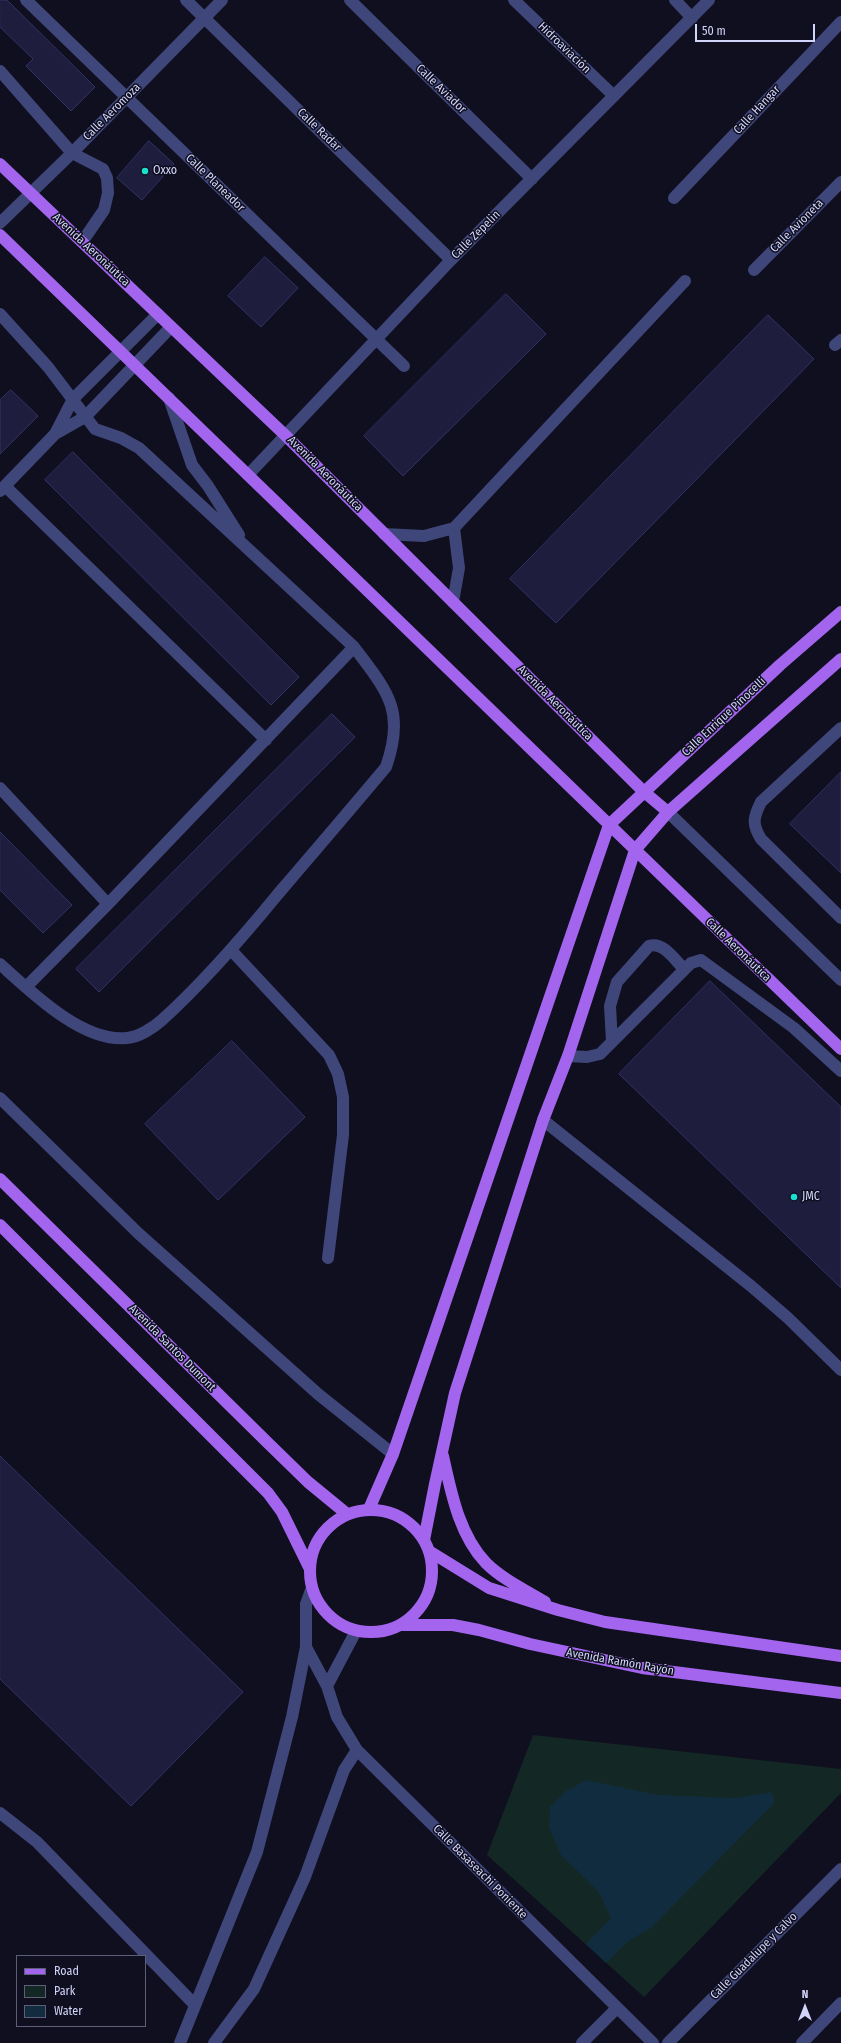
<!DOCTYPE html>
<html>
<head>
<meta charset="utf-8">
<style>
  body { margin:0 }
  #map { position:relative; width:841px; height:2043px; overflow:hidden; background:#0f0f1f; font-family:"Fira Sans Condensed",sans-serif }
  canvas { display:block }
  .legend { position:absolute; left:16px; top:1955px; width:130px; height:72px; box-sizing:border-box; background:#0f0f1f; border:1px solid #5d5e77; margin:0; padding:5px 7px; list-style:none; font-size:12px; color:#d2d4fa }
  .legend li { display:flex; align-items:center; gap:8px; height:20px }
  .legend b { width:20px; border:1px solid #5d5e77 }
  .north { position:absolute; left:785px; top:1987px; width:40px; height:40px; -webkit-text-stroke:3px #0f0f1f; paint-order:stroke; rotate:0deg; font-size:11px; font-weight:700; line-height:16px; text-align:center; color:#d2d4fa }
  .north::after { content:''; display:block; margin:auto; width:14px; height:18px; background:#d2d4fa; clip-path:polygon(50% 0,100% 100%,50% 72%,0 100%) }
  .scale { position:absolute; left:695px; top:24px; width:120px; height:18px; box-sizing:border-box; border:2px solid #d2d4fa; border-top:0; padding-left:5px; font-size:12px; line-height:14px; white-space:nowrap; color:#d2d4fa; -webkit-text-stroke:3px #0f0f1f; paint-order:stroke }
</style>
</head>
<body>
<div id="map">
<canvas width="841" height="2043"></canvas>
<ul class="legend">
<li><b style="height:5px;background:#a365ee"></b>Road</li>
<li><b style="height:11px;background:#132824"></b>Park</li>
<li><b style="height:11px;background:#122c3f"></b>Water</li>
</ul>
<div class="north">N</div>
<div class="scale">50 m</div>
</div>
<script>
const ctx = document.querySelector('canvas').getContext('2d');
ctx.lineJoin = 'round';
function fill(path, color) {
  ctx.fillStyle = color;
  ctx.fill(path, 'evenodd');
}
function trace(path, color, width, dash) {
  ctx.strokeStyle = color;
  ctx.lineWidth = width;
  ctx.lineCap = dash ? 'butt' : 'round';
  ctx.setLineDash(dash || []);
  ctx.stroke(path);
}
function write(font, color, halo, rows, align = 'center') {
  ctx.font = font + ' "Fira Sans Condensed",sans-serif';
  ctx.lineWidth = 3;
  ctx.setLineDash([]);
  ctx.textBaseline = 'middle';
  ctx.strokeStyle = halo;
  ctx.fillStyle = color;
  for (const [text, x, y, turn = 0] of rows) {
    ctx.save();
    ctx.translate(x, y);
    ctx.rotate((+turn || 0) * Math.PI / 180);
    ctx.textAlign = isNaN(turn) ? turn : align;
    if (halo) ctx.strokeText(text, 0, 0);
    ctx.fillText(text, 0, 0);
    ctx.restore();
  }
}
const green = new Path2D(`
  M533 1735 841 1769V1793L644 1997 487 1855Z`);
const water = new Path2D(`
  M586 1780 658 1795 738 1798 771 1792 775 1802 652 1927 627 1942 606 1963 586 1944 611 1918 598 1891 561 1855 549 1827 550 1807 566 1791Z`);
const building = new Path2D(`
  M0 0H7L95 87 71 111 26 66 33 59 0 27Z
  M149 141 174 164 142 200 117 178Z
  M265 257 298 288 261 327 228 296Z
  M506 294 546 334 403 476 364 436Z
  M768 315 814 359 556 623 510 579Z
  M11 390 38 416 0 454V400Z
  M73 452 299 677 271 705 45 480Z
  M332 714 355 737 99 992 76 969Z
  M841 772V873L790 824Z
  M0 832 72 905 43 933 0 890Z
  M710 981 841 1107V1288L619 1074Z
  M232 1041 305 1117 218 1200 145 1124Z
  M0 1456 243 1692 131 1806 0 1679Z`);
const minor = new Path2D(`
  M26 0 404 366
  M186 0 451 260
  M350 0 532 179
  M514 0 614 96
  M675 0 692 18
  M0 71 72 153 103 169 107 178 108 193 104 210 82 242
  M674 198 841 22
  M0 223 72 153 222 0
  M754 270 841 182
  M0 314 48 367 95 429 121 438 139 448 354 647C387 691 406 710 386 767 350 810 314 852 278 894 242 938 204 982 162 1020 153 1028 139 1037 127 1038 83 1043 31 992 0 964
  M835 345 841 340
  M169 398 192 465 208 486 239 535
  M55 434 73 399 158 314
  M248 475 451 260 709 0
  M5 486 266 740
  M0 491 55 434 85 417 171 327
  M384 534 424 536 454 528 685 281
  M453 602 459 568 454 528
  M841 728 761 802C753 818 752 824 761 839L841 918
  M0 788 108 904
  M668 812 841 980
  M231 950 329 1055 338 1074 343 1097V1135L328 1258
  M26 987 108 904 354 647
  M612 1042 610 1006 617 982 649 946C663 941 675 960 684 969
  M568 1056 587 1057 600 1054 691 963 701 960 794 1028 841 1071
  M0 1098 138 1233 318 1394 393 1454
  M543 1120 751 1286 788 1318 841 1370
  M311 1590 306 1604V1647L327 1686 337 1717 357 1750 653 2043
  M327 1686 356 1631
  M0 1813 37 1842 195 2005
  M180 2043 257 1852 292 1717 306 1647
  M214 2043 254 1989 305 1877 344 1770 357 1750
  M582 2043 617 2008
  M668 2043 841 1869
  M802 2043 841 2003`);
const major = new Path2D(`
  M0 164 285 435 643 791 668 812
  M0 235 841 1049
  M0 1179 269 1444 308 1482 347 1514
  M0 1225 268 1493 282 1512 309 1567
  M443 1456C451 1492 459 1535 486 1563 502 1579 525 1590 545 1602
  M369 1509 393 1454 609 825 780 665 841 612
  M310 1571a61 61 0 1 1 122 0a61 61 0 1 1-122 0Z
  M424 1540 435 1484 455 1393 543 1120 568 1056 635 850 668 812 841 659
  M429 1551 489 1588 558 1610 605 1622 841 1656
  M401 1625H453L479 1630 530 1644 642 1668 841 1693`);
const markers = [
  [145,171,4,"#19dfd1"],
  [794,1197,4,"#19dfd1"]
];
const streetNames = [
  ["Hidroaviación",564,48,44],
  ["Calle Aviador",441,89,44],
  ["Calle Hangar",757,110,-47],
  ["Calle Aeromoza",112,112,-45],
  ["Calle Radar",319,130,44],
  ["Calle Planeador",215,183,44],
  ["Calle Avioneta",797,226,-45],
  ["Calle Zepelin",476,235,-45],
  ["Avenida Aeronáutica",91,250,43],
  ["Avenida Aeronáutica",325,474,45],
  ["Avenida Aeronáutica",555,703,45],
  ["Calle Enrique Pinocelli",724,717,-43],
  ["Calle Aeronáutica",738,950,44],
  ["Avenida Santos Dumont",172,1348,45],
  ["Avenida Ramón Rayón",620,1662,10],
  ["Calle Basaseachi Poniente",480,1872,45],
  ["Calle Guadalupe y Calvo",754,1956,-45]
];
const poiNames = [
  ["Oxxo",153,171],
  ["JMC",802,1197]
];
fill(green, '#132824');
fill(water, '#122c3f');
fill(building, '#1e1d3d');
trace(building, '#333267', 1);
trace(minor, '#3f4679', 12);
trace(major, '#a365ee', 12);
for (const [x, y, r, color] of markers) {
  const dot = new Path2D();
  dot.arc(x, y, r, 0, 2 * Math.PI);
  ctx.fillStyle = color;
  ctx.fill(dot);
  trace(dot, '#0f0f1f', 1.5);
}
write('12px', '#d2d4fa', '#0f0f1f', streetNames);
write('12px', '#d2d4fa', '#0f0f1f', poiNames, 'left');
</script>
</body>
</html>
